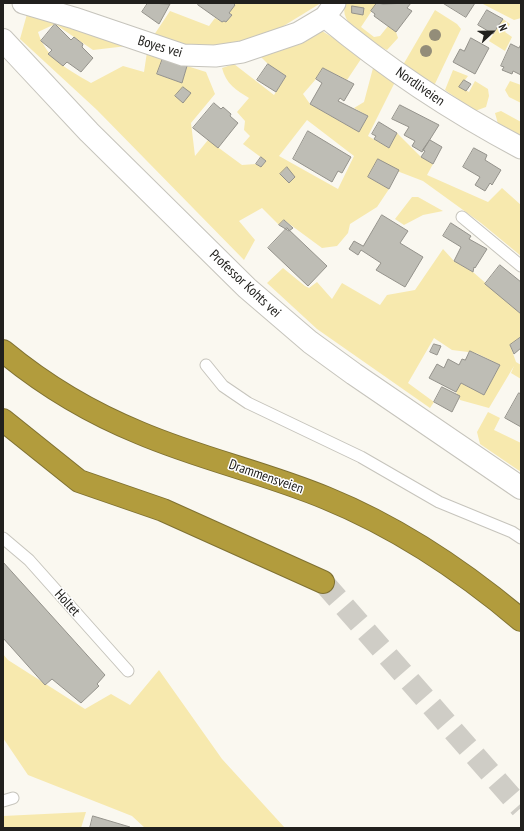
<!DOCTYPE html>
<html>
<head>
<meta charset="utf-8">
<style>
  body { margin:0 }
  #map { position:relative; width:524px; height:831px; overflow:hidden; background:#faf8f0; font-family:"PT Sans Narrow",sans-serif }
  canvas { display:block }
  .frame { position:absolute; inset:0; border:4px solid #21201d; pointer-events:none }
  .north { position:absolute; left:472px; top:12px; width:40px; height:40px; -webkit-text-stroke:3px #fff; paint-order:stroke; rotate:68deg; font-size:11px; font-weight:700; line-height:16px; text-align:center; color:#21201d }
  .north::after { content:''; display:block; margin:auto; width:14px; height:18px; background:#21201d; clip-path:polygon(50% 0,100% 100%,50% 72%,0 100%) }
</style>
</head>
<body>
<div id="map">
<canvas width="524" height="831"></canvas>
<div class="frame"></div>
<div class="north">N</div>
</div>
<script>
const ctx = document.querySelector('canvas').getContext('2d');
ctx.lineJoin = 'round';
function fill(path, color) {
  ctx.fillStyle = color;
  ctx.fill(path, 'evenodd');
}
function trace(path, color, width, dash) {
  ctx.strokeStyle = color;
  ctx.lineWidth = width;
  ctx.lineCap = dash ? 'butt' : 'round';
  ctx.setLineDash(dash || []);
  ctx.stroke(path);
}
function write(font, color, halo, rows, align = 'center') {
  ctx.font = font + ' "PT Sans Narrow",sans-serif';
  ctx.lineWidth = 3;
  ctx.setLineDash([]);
  ctx.textBaseline = 'middle';
  ctx.strokeStyle = halo;
  ctx.fillStyle = color;
  for (const [text, x, y, turn = 0] of rows) {
    ctx.save();
    ctx.translate(x, y);
    ctx.rotate((+turn || 0) * Math.PI / 180);
    ctx.textAlign = isNaN(turn) ? turn : align;
    if (halo) ctx.strokeText(text, 0, 0);
    ctx.fillText(text, 0, 0);
    ctx.restore();
  }
}
const green = new Path2D(`
  M236 3H321L277 30 234 47H188L154 35 170 11 209 26 215 18 222 22 224 21 226 22 232 15 229 13Z
  M346 3H377L361 27 374 37 380 36 388 26 396 32 398 38 387 50C371 43 336 23 346 3Z
  M481 3H521V18L514 20Z
  M435 10 457 24 461 29 433 88 403 65Z
  M27 14 66 24 127 46 93 50 55 24 38 32C46 59 69 70 91 83L123 66 144 72 147 52 163 58 157 74 182 83 187 66 206 72 215 94 191 123 195 156 208 140 242 165 256 164 261 167 266 161 243 144 250 136 244 130 245 121 237 112 249 98C236 90 226 84 222 68L234 64 274 95 286 76 268 64 259 55 322 31 363 56 347 80 323 68 316 79 303 94 310 104 359 132 368 116 354 108 364 102 373 68 395 82 368 136 389 148 397 133 421 157 433 164 427 175 488 202 502 188 521 205V256L481 223 423 181 397 171 378 159 368 177 389 189 377 207 350 224 348 233 337 246 322 248 284 220 279 225 262 208 239 221 255 240 244 260 97 110 20 39ZM307 120 354 156 338 189 279 156Z
  M503 19 510 24 505 32 512 37 505 51 489 41Z
  M453 70 468 76 460 87 469 92 475 81 488 89 489 96 486 107 475 111 445 90Z
  M510 81 521 85V103L509 97 505 90Z
  M501 111 521 122V137L498 124 495 113Z
  M412 197H418L443 211 423 215 404 225 395 219Z
  M443 249 454 261 473 272 521 314V337L510 345 516 362 521 365V379L511 373 514 366 489 408 460 400 456 392 461 383 484 395 500 365 476 353 452 350 434 338 408 383 434 402 430 408 317 329 267 283 283 268 305 286 309 288 317 282 332 299 342 283 380 305 387 295 415 290Z
  M488 412 500 418 494 430 521 443V472L480 444 477 432Z
  M3 654 8 660 85 709 111 694 130 705 159 670 222 759 285 828H145L132 816 28 775 3 738Z
  M86 812 81 828H3V816Z`);
const building = new Path2D(`
  M148 3 170 4 159 24 142 12Z
  M199 3H233L235 5 229 13 232 15 226 22 224 21 222 22 198 5Z
  M377 3 383 4 411 3 407 8 412 11 396 32 374 16 375 14 371 11Z
  M443 3H475L466 17Z
  M352 6 364 8 363 15 352 13Z
  M487 10 503 19 493 34 478 25Z
  M55 24 71 40 74 37 83 44 82 47 93 58 81 72 67 62 63 66 48 54 52 50 41 41Z
  M471 38 489 48 475 74 453 62 460 49 464 51Z
  M511 44 519 48 521 44V75L513 71 512 74 502 70 504 67 501 66Z
  M163 58 187 66 182 83 157 74Z
  M268 64 286 76 276 92 257 80Z
  M323 68 354 84 344 101 340 98 338 101 368 116 359 132 310 104 322 83 316 79Z
  M464 80 471 84 466 91 459 87Z
  M183 87 191 93 183 103 175 96Z
  M214 103 221 109 223 107 231 114 230 116 238 123 218 148 193 128Z
  M400 105 439 125 422 152 412 146 415 141 404 135 409 127 392 119Z
  M379 122 397 133 389 148 374 139 376 136 372 134Z
  M308 131 351 157 342 173 338 171 332 182 293 159Z
  M430 140 442 147 433 164 421 157 425 151 423 150Z
  M474 148 487 155 485 160 501 170 492 185 490 183 485 191 475 185 480 177 463 167Z
  M261 157 266 161 261 167 256 164Z
  M378 159 399 170 389 189 368 177Z
  M287 167 295 177 289 183 280 174Z
  M382 215 408 231 400 243 423 257 405 287 376 270 381 263 361 250 358 255 349 249 354 241 363 246Z
  M284 220 293 228 289 231 279 225Z
  M451 223 471 236 469 239 487 249 475 268 474 267 473 272 454 261 461 247 443 236Z
  M287 228 327 266 308 286 268 248Z
  M500 265 521 282V314L485 284Z
  M521 337V348L514 354 510 345Z
  M434 344 441 346 437 355 430 352Z
  M470 351 500 365 484 395 461 383 456 392 429 378 437 364 444 368 448 359 459 365 462 359 465 360Z
  M442 387 460 396 452 412 434 402Z
  M519 393 521 394V427L505 418Z
  M3 562 105 675 97 684 99 686 81 703 52 679 45 685 3 638Z
  M93 816 130 827 129 828H90Z`);
const highwayTunnel = new Path2D(`
  M323 582 521 808`);
const lane = new Path2D(`
  M462 217 521 266
  M206 365 223 386 248 403 361 457 439 502 512 532 521 538
  M3 538 29 560 128 671
  M3 801 13 798`);
const street = new Path2D(`
  M23 3 74 18 183 55 215 56 242 52 298 33 325 17 335 3
  M325 17C385 67 451 111 521 148`);
const secondary = new Path2D(`
  M3 40 89 132 247 288 310 342 354 374 521 488`);
const highway = new Path2D(`
  M3 351C44 385 91 413 140 433 201 459 266 473 326 498 397 527 463 571 521 620
  M3 420 79 481 163 510 323 582`);
const trees = [
  [435,35],
  [426,51]
];
const streetNames = [
  ["Boyes vei",160,47,17],
  ["Nordliveien",420,87,35],
  ["Professor Kohts vei",245,284,43],
  ["Drammensveien",266,477,19],
  ["Holtet",67,603,48]
];
fill(green, '#f7e9ae');
fill(building, '#bebdb5');
trace(building, '#94928b', 1);
trace(highwayTunnel, '#cfcdc6', 22, [22, 11]);
trace(lane, '#c6c4bc', 13);
trace(street, '#c6c4bc', 23);
trace(secondary, '#c6c4bc', 24);
trace(highway, '#7f7132', 24);
trace(lane, '#fff', 11);
trace(street, '#fff', 21);
trace(secondary, '#fff', 22);
trace(highway, '#b29c3d', 22);
ctx.fillStyle = '#938d79';
for (const [x, y] of trees) {
  ctx.beginPath();
  ctx.arc(x, y, 6, 0, 2 * Math.PI);
  ctx.fill();
}
write('14px', '#21201d', '#fff', streetNames);
</script>
</body>
</html>
